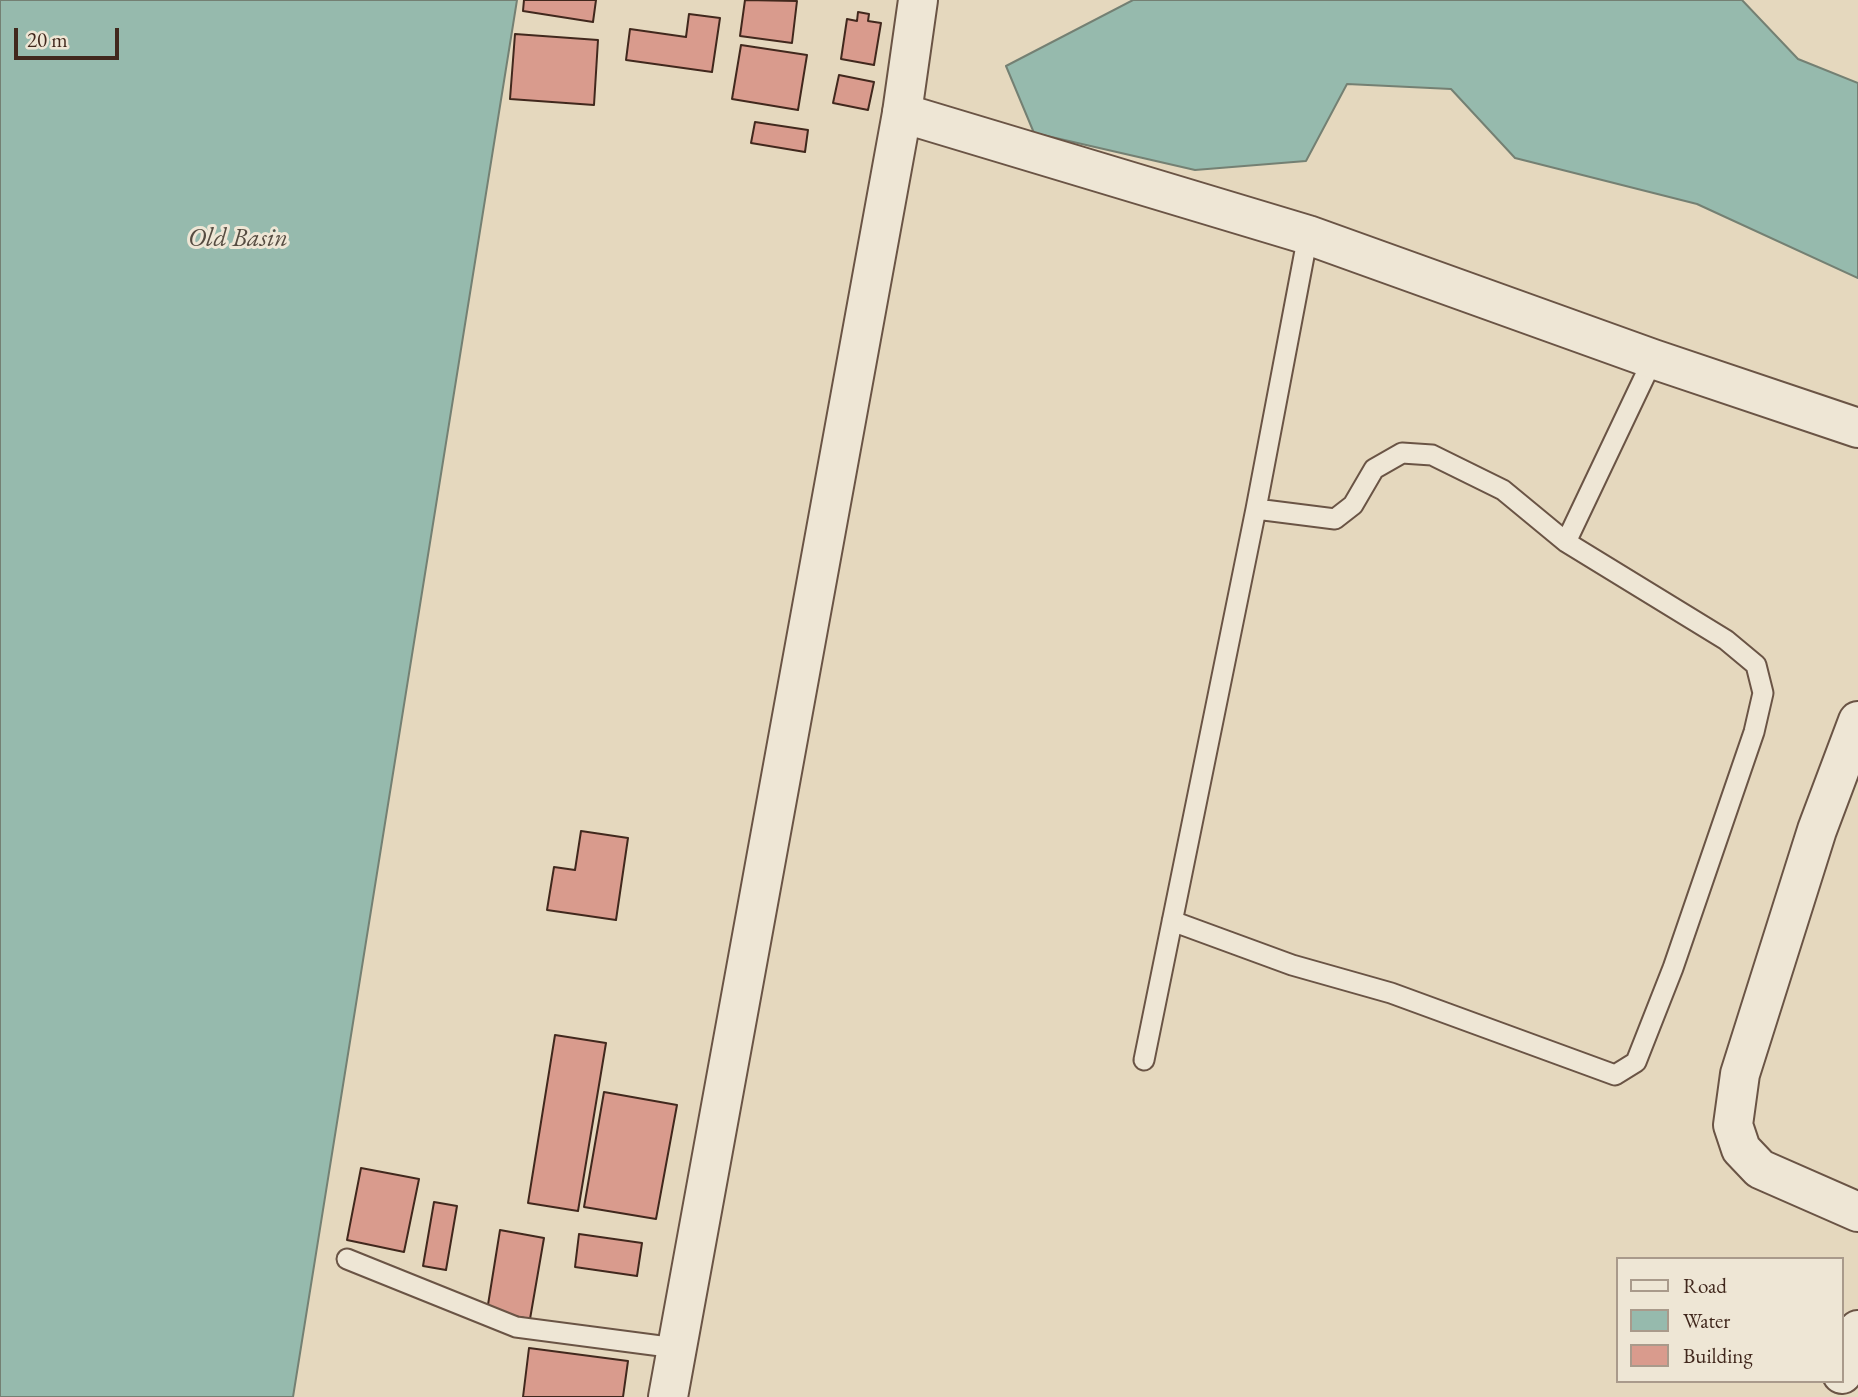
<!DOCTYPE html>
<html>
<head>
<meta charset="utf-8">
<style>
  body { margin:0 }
  #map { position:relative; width:1858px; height:1397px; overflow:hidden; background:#e5d8be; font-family:"EB Garamond",serif }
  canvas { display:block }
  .legend { position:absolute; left:1616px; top:1257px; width:228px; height:126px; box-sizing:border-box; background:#eee6d5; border:2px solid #a99a8b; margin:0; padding:9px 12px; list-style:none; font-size:21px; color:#41281d }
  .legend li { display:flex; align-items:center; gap:14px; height:35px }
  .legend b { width:35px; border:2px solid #a99a8b }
  .scale { position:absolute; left:14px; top:28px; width:105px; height:32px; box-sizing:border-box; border:4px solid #41281d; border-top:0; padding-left:9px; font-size:21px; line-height:24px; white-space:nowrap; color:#41281d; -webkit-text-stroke:5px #eee6d5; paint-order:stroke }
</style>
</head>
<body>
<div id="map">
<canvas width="1858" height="1397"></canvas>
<ul class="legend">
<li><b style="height:9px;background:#eee6d5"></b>Road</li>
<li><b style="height:19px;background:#96baad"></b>Water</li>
<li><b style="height:19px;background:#d99b8d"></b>Building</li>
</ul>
<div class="scale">20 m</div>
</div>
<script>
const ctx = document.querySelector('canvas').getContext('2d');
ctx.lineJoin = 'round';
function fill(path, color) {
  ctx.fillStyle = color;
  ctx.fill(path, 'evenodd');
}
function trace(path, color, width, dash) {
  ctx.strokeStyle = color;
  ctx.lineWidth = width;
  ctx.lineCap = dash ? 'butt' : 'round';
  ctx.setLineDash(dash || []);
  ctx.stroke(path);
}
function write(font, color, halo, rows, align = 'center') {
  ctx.font = font + ' "EB Garamond",serif';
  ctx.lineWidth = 6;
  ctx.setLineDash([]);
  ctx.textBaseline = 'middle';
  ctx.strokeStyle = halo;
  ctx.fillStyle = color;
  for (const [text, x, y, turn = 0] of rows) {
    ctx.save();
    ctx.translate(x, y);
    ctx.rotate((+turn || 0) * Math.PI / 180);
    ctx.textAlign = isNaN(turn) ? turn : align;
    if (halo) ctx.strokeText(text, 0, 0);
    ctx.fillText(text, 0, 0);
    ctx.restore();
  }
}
const water = new Path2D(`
  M0 0H517L293 1397H0Z
  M1133 0H1742L1798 59 1858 83V278L1697 204 1515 158 1451 89 1347 84 1306 161 1195 170 1034 133 1006 66Z`);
const building = new Path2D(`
  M524 0H596L593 22 523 11Z
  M745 0 797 1 792 43 740 36Z
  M858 12 869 14 868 21 881 23 874 65 841 59 847 19 857 21Z
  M689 14 720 18 712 72 626 60 630 29 686 37Z
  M515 34 598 40 594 105 510 99Z
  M741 45 807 55 798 110 732 99Z
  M839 75 874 82 868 110 833 103Z
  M755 122 808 130 805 152 751 143Z
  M581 831 628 838 616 920 547 910 554 867 575 870Z
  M555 1035 606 1043 578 1211 528 1203Z
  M604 1092 677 1105 656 1219 584 1207Z
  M361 1168 419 1179 404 1252 347 1240Z
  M434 1202 457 1206 446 1270 423 1266Z
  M500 1230 544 1238 530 1319 487 1311Z
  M579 1234 642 1243 637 1276 575 1267Z
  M529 1348 628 1361 623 1397H523Z`);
const service = new Path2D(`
  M1566 542 1653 359
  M1172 921 1292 965 1391 993 1615 1075 1636 1062 1673 968 1754 732 1763 693 1756 665 1726 640 1566 542 1503 490 1432 455 1402 453 1374 469 1353 505 1335 519 1256 509
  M1144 1060 1256 509 1308 235
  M347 1259 516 1327 676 1348`);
const minor = new Path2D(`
  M902 113 1308 235 1653 359 1858 428
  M1858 721 1817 830 1740 1074 1733 1125 1741 1149 1760 1169 1858 1212
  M1842 1374 1858 1330`);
const tertiary = new Path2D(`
  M668 1397 902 113 918 0`);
const waterNames = [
  ["Old Basin",238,239]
];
fill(water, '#96baad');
trace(water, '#748073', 2);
fill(building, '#d99b8d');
trace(building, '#41281d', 2);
trace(service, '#6a5445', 23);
trace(minor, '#6a5445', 42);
trace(tertiary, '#6a5445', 42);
trace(service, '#eee6d5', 19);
trace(minor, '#eee6d5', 38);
trace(tertiary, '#eee6d5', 38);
write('italic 26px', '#564c41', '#eee6d5', waterNames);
</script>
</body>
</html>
